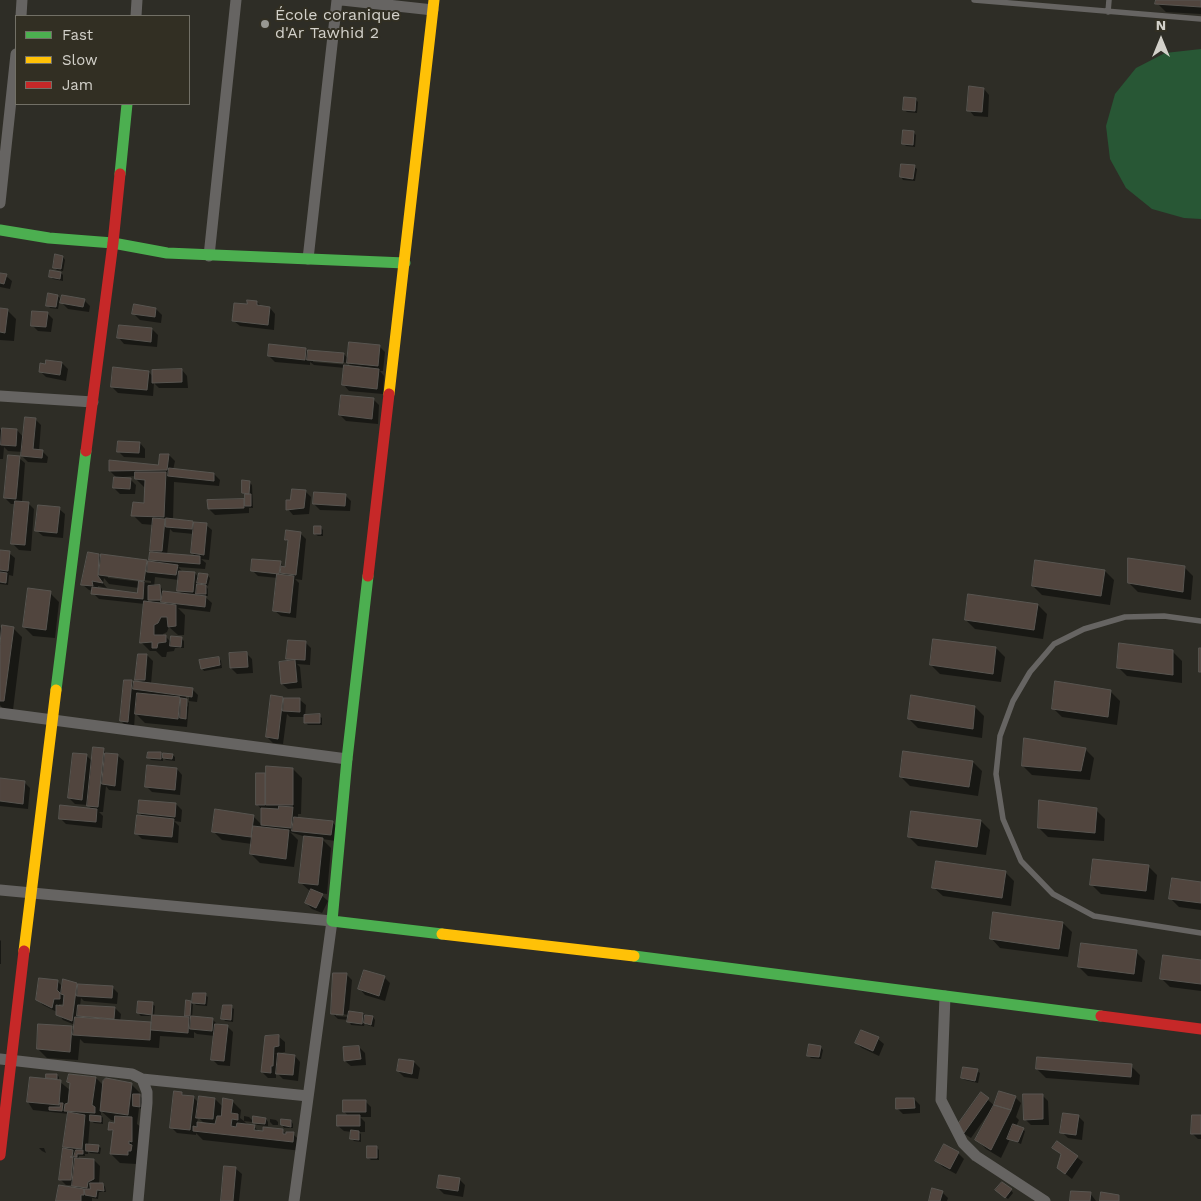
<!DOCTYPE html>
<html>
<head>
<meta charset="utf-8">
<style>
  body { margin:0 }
  #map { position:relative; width:1201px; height:1201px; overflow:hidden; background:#2e2d26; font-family:"Work Sans",sans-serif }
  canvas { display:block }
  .legend { position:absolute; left:15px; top:15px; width:175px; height:90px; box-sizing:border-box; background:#322f23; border:1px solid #727066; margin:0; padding:6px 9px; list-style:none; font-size:15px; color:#d3d1ca }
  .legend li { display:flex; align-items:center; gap:10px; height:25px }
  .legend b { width:25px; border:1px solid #727066 }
  .north { position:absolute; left:1136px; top:15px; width:50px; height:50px; -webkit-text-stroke:4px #322f23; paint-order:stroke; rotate:0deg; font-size:14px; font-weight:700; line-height:20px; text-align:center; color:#d3d1ca }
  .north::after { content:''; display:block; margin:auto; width:18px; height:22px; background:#d3d1ca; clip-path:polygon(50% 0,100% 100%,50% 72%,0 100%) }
</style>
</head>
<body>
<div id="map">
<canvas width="1201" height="1201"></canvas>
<ul class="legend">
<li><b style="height:6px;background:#4caf50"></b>Fast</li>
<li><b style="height:6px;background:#ffc107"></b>Slow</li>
<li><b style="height:6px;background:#c62828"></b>Jam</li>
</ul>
<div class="north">N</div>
</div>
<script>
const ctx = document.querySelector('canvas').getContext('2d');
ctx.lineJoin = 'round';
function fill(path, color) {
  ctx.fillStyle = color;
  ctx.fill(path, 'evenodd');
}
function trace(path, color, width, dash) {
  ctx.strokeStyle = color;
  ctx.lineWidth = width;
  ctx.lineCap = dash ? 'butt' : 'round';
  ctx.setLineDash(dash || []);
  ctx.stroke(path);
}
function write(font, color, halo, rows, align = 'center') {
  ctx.font = font + ' "Work Sans",sans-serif';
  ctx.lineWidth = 4;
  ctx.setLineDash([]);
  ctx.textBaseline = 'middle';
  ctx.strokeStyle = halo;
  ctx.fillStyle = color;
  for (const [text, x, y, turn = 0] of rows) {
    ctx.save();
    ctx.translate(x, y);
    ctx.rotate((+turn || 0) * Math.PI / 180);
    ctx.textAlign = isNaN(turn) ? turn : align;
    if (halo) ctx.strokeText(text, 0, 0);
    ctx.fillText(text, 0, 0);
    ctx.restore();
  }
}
const green = new Path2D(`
  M1201 49V219L1184 218 1152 209 1126 188 1110 159 1106 126 1115 94 1136 68 1165 53Z`);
const shadow = new Path2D(`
  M1157 0H1201V14L1166 12 1157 3Z
  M984 89 989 95 988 117 974 116 969 110Z
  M916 100 918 102 917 113 907 112 904 110Z
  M913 132 916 135 915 147 906 146 904 144Z
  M914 167 917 169 915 181 903 180 901 177Z
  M63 257 65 260 63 271 57 270 54 267Z
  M61 273 63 275V281L53 279 51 277Z
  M0 274 6 276 12 281 10 289 0 287Z
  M57 296 60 298 58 309 50 308 48 305Z
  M84 300 90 306 89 312 68 309 62 303Z
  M257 302 262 307 270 308 275 314 274 330 240 326 234 321Z
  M0 309 7 310 16 319 14 341 0 340Z
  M156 309 162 315 161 323 140 320 134 314Z
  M47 313 53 319 51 332 38 331 32 325Z
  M152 329 158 335 157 347 124 344 119 338Z
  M379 346 385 352 383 371H380L384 376 383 394 349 391 344 385 345 368 314 365 310 362V365L275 362 269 356 305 349 307 351 344 354 349 360ZM313 359 350 363 349 365 313 362Z
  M62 363 68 369 66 381 46 377 40 371Z
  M182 370 187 376 188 388H159L154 383 153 396 118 393 112 387 149 372 153 377Z
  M373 399 379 405 378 424 346 421 340 415Z
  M35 419 41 425 39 451H42L48 457 47 463 28 462 22 456 23 452 8 451 4 447 3 459H0V429L3 432 17 430 24 438Z
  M140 443 145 449V458L124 457 118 451Z
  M161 455H169L175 461 173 470 214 474 220 480 219 486 174 482 173 520 206 525 212 530 209 560 201 559 206 563 205 569 178 567 183 572 195 573 199 578 207 575 210 578 208 586 205 585 208 589V596H204L212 603 210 612 178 608 185 615 184 635H178L169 627 167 632 163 634V636L166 637 172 643 181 638 184 641V648H175L174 651 167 652 166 657H162L156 651H150L141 642 145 604 99 599 93 593V591L89 590 83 585 99 556 102 559 147 561 149 564 154 563 150 560 155 554 152 550 154 525 142 524 133 515 145 504V488L136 479V476L123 477V479H130L136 485 135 494H120L114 488 117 478 110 471 160 466ZM170 529 173 532 194 534 192 553 196 557 167 555ZM108 575 151 581V583L108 578ZM155 577 179 580 178 590 183 595 162 592V589L160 586 154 587ZM104 578 109 584 139 588 138 594 98 589V586L107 588 103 583ZM149 598 150 600V599L167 598V601H151L154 603H148ZM155 602H163L166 605 155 603Z
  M19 458 25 463 22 502 28 503 34 509 31 551 19 550 13 544 16 504H11L5 498Z
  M249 482 252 485 253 508H249V513L215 515 209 509 243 500 246 503V496L243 493Z
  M305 491 311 497 309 514 293 515 288 509 291 502Z
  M345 495 351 501 350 511 320 510 314 504Z
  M59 509 65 514 63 538 43 536 37 531Z
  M321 528 323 530V536H318L315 534Z
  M287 531 300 533 306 539 302 580 295 579 299 583 296 618 281 616 275 611 278 578 258 576 252 570 280 563 286 569 289 543 286 540Z
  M0 551 9 553 15 558 13 576 9 575 8 585 0 584Z
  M1184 567 1193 576 1191 600 1138 592 1129 583Z
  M1105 571 1114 580 1110 605 1042 595 1033 586Z
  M50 593 59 602 55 638 33 636 24 627Z
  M1038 605 1047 614 1043 639 975 629 966 620Z
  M0 627 3 630 13 628 22 637 13 710 3 709 0 705V655L2 638H0Z
  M305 642 311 648 310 665 297 664 300 667 302 688 288 689 282 684 291 662 288 658Z
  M996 648 1005 657 1001 682 940 674 931 665Z
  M1173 652 1182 661V683L1127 676 1118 667Z
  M246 653 252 659 253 673 237 674 231 668Z
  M147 655 153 661 151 684 192 689 198 695 197 702 189 701V696H186V704L188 707V702L189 703 187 727 145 723 135 713 134 728 127 727 121 721 125 681 132 682 135 684 141 683 137 679Z
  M219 658 221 661 222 668 204 671 202 668Z
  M1111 692 1120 701 1117 725 1062 717 1053 708Z
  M283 698 284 699 300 700 306 705 305 716H319L322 718V725H308L306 723 305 717H290L287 714 283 744 273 743 267 737Z
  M975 707 984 716 982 738 918 728 909 719Z
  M1085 749 1094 758 1090 780 1032 775 1023 766Z
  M103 750 108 755 118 756 124 761 121 791 109 790 106 786 103 812H99L103 816 102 828 66 824 60 818 92 810 88 805 75 804 69 798 86 755 92 761Z
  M160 754 164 757 172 755 175 757V761L166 760 163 757V761L151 760 149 758Z
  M973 762 982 771 978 796 910 786 901 777Z
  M177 769 182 775 180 795 152 792 146 786Z
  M293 769 302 778 301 814H298V818L332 822 338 828 336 841 322 839 331 848 327 894 319 893 328 901 322 913 312 909 306 903 311 892 301 883 306 837 290 832 298 840 294 867 260 863 251 854 252 844 222 840 213 831 253 816 262 825V810L257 804 264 774 267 778Z
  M0 780 24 782 30 788 28 809 0 806Z
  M176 804 182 810 181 822 174 821 179 826 178 843 142 839 136 833 144 817 139 813Z
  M1096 810 1105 819 1104 841 1048 837 1039 828Z
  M981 821 990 830 986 855 918 846 909 837Z
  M1148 866 1157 875 1154 900 1101 894 1092 885Z
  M1005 872 1014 881 1011 906 943 896 933 887Z
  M1201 883V910L1179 907 1170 898Z
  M1063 923 1072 932 1068 957 1000 948 991 938Z
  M0 940 1 941V964H0Z
  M1136 952 1145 961 1142 982 1088 976 1079 967Z
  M1201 962V991L1170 987 1161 978Z
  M346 974 352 980 349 1012 363 1014 373 1017 375 1020 374 1027 367 1025 365 1022 364 1026 351 1025 349 1020 338 1019 332 1013ZM336 1013 349 1015V1017L336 1016Z
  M384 977 390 983 385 1001 365 995 360 989Z
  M57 981 63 987 77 984 112 987 118 993 117 1004 84 1001 81 998 80 1006 115 1008 121 1014 120 1022 151 1024 153 1026 154 1016H141L138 1013 152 1004 155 1006 154 1016 190 1019 186 1015 191 1002 193 1004 192 1018 212 1019 219 1026 228 1027 233 1032 230 1066 218 1065 212 1059 215 1036 197 1034 194 1032V1038L160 1036 159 1048 84 1043 80 1039 78 1060 47 1058 38 1049 71 1028 75 1031V1025L63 1020 57 1012 43 1005 37 999ZM59 1004H64V1007H59Z
  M205 995 208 997 207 1006 196 1005 194 1003Z
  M231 1007 234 1009 233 1022 225 1021 223 1018Z
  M279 1037 285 1042V1052L274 1054 295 1056 300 1062 298 1081 283 1079 276 1072V1078H268L262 1072Z
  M878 1039 884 1044 879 1056 862 1048 856 1043Z
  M359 1047 365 1053 366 1065 351 1066 345 1061Z
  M820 1047 823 1050 821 1059 811 1058 808 1055Z
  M400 1060 414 1062 420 1068 418 1079 404 1077 398 1071Z
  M1131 1066 1140 1075 1139 1085 1046 1078 1037 1069Z
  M977 1071 980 1073 978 1083 965 1080 962 1078Z
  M57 1075 59 1077V1081L71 1091 72 1085 68 1082 96 1078 104 1086 131 1084 140 1093V1096L142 1098V1109L139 1108 137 1124 141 1127 136 1164 120 1163 111 1154 114 1133 110 1129 115 1124 116 1121 111 1120 101 1111V1115L103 1118V1124L94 1123 90 1120 88 1146H98L101 1148 100 1154 90 1153 88 1151V1154H85V1156H79V1159L94 1160 100 1166 99 1184H103L105 1187 106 1192H99L98 1199 92 1198V1201H58L77 1189 73 1185H66L60 1179 68 1150 65 1147 69 1114 33 1110 28 1102 49 1080 47 1078Z
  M182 1093 185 1097H193L199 1103 200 1098 215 1099 223 1107 232 1101 241 1110 240 1118 244 1121V1116L249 1117 254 1122 266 1119 268 1122V1126L257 1125 252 1120V1122L244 1121 247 1124 254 1127 259 1131H283L287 1135 293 1134 302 1143V1151L203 1140 196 1133V1135L177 1133 171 1127ZM198 1117 205 1124H197Z
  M981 1094 995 1106 1015 1097 1021 1103 1016 1117 1019 1120 1016 1126 1025 1131 1021 1144 1010 1139 1001 1158 986 1149 977 1140 994 1108 993 1107 971 1138 963 1133Z
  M1042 1095 1048 1101 1049 1125H1031L1025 1119Z
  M914 1099 920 1105V1113L903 1114 897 1108Z
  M366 1102 371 1107V1117H360L365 1122V1132H358L361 1134V1142L354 1141 352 1139V1132L344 1131 338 1126 349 1117 344 1111Z
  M1078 1116 1084 1122 1082 1140 1068 1138 1062 1132Z
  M1201 1116V1139H1198L1192 1133Z
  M270 1119 276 1120 278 1122V1125H273L270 1122Z
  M291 1121 293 1124V1128H284L282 1125Z
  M1057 1142 1083 1162 1072 1179 1058 1168 1062 1155 1054 1147Z
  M376 1147 379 1150V1160H371L368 1157Z
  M39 1148H44L46 1153 42 1151Z
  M958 1153 964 1159 956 1174 943 1167 937 1161Z
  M236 1169 242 1174 239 1201H222Z
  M459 1179 465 1185 463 1197 444 1194 438 1188Z
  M1011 1190 1013 1193 1008 1199 1000 1192Z
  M942 1192 948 1198 947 1201H930Z
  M1090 1193 1096 1201H1071Z`);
const building = new Path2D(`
  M1156 0H1201V7L1155 4Z
  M969 86 984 88 982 112 967 111Z
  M904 97 916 98 915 111 903 110Z
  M903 130 914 131 913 145 902 144Z
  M901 164 915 165 913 179 900 177Z
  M55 254 63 256 61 269 53 268Z
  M50 270 61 272 60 279 49 277Z
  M0 273 7 274 4 284 0 283Z
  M48 293 58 295 56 307 46 306Z
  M62 295 85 299 83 307 60 303Z
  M247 300 257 301V305L270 307 268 325 232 321 234 303 247 304Z
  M134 304 156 308 155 317 132 314Z
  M0 308 8 309 5 333 0 332Z
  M32 311 48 312 46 327 31 326Z
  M119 325 152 328 151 342 117 338Z
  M349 342 380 345 378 366 347 363Z
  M269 344 306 348 305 360 268 356Z
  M308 350 344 353 343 363 307 360Z
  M46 360 62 362 60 375 39 372 40 363 45 364Z
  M344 365 379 369 377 389 342 385Z
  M113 367 149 371 147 390 111 387Z
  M182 369V382L152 383V370Z
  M341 395 374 398 372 419 339 415Z
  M25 417 36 418 33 449 43 450 42 458 21 456Z
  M2 428 17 429 16 446 1 445Z
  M118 441 140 442 139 453 117 452Z
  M160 454H169L167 470 109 471V460L158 465Z
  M8 455 20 456 16 499 4 498Z
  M169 468 214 473V481L168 476Z
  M135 472H166L164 517 131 516 133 502 144 503 145 480 135 479Z
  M114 477 131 478 130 489 113 488Z
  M242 480 250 481 249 494 242 493Z
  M292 489 306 490 304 508 286 510V500H290Z
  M314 492 346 494 345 506 313 504Z
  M245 494H251V506H245Z
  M244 499V508L208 509 207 500Z
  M15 501 29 502 25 545 11 544Z
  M38 505 60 507 57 533 35 531Z
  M153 518 165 519 162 551H150Z
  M166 518 193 521 192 529 166 527Z
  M194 522 207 523 204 555 191 553Z
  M314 526H321V534H314Z
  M286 530 301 532 296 575 280 573 281 566 285 567 288 540H285Z
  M0 550 10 551 8 571 0 570Z
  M88 552 99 554 98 576 103 583 92 581 93 586 81 585Z
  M150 552 200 556V564L149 560Z
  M101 554 147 560 144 581 99 575Z
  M1128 558 1185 566 1183 592 1128 583Z
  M252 559 281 561 279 574 251 571Z
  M1035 560 1105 570 1101 596 1032 586Z
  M148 561 178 565 176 575 147 572Z
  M179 571 195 572 193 592 177 591Z
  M0 572 7 573 6 583 0 582Z
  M199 573 208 574 206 584 197 583Z
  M277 574 294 576 290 613 273 611Z
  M139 581 144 582 143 599 91 594 92 587 137 593Z
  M197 584 206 585V594H196Z
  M160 585 161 600H148V586Z
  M28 588 51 591 46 630 23 627Z
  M163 591 206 596 205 607 161 602Z
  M968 594 1038 604 1034 630 965 620Z
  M144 601 176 605V626L168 627 167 617H161L158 623 154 625V635H166V642L158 643 157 648H152V642L140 643Z
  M2 625 14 627 4 701H0V645Z
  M171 636 182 637 181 647 170 646Z
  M933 639 996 647 993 674 930 665Z
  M288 640 306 641 305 660 286 659Z
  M1119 643 1173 650V675L1117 668Z
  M1199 648H1201V672H1199Z
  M247 652 248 667 230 668 229 653Z
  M138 654H147L145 680H135Z
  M219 657 220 665 201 669 199 660Z
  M295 660 297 682 281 684 279 662Z
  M124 680H132L128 722 120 721Z
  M134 681 193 688 192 697 133 689Z
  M1055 681 1111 690 1108 717 1052 709Z
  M137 693 180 697 178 719 135 714Z
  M271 695 283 697 278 739 266 737Z
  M911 695 975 706 973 729 908 719Z
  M181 698 187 699 186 719 180 718Z
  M284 698H300V712L283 711Z
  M320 714V723H304V715Z
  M1024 738 1086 748 1081 771 1022 766Z
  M93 747 104 748 98 807 87 806Z
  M903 751 973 761 969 787 900 777Z
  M148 752H161V759L147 758Z
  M73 753 87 754 82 800 68 798Z
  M105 753 118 754 115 786 102 784Z
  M163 753 173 754 172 759 163 758Z
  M147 765 177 768 175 790 145 787Z
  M266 766 293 768V805H266Z
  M256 773H265V805H256Z
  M0 778 25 781 23 804 0 801Z
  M139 800 176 803 175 817 138 813Z
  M1039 800 1097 808 1095 833 1038 828Z
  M60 805 97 809 96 822 59 819Z
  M279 806 293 807 291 828 261 825V808L278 809Z
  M215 809 254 815 251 837 212 832Z
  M911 811 981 820 977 847 908 837Z
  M137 815 174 819 172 837 135 834Z
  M294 817 333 821 331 835 292 831Z
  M253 826 289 830 286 859 250 854Z
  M304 836 323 838 318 885 299 883Z
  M1093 859 1149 865 1146 891 1090 885Z
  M936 861 1006 871 1002 898 932 888Z
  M1172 878 1201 882V903L1169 899Z
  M311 889 323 894 316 908 305 903Z
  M993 912 1063 922 1059 949 990 939Z
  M1081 943 1137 950 1134 974 1078 967Z
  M1163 955 1201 960V984L1160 979Z
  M364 970 385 976 379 996 358 989Z
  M333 973H347L343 1015 331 1014Z
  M39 978 58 980 57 990 60 993V999H54L52 1008 36 1000Z
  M63 979 77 983 72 1021 56 1015V1005L63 1006 64 995 61 994Z
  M78 984 113 986 112 998 77 996Z
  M193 993H206L205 1004 192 1003Z
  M186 1000 191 1001 190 1016H185Z
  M138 1001 153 1002 152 1015 137 1013Z
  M78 1005 115 1007 114 1019 77 1016Z
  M223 1005H232L231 1020 221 1019Z
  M349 1011 363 1013 362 1024 347 1022Z
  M152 1015 189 1017 188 1033 151 1030Z
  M365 1015 373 1016 371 1025 364 1023Z
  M191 1016 213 1018 212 1031 190 1029Z
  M75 1017 151 1022 150 1040 73 1035Z
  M38 1024 72 1026 70 1052 37 1049Z
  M215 1024 228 1025 224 1061 211 1060Z
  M861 1030 879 1037 873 1051 855 1043Z
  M279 1035V1046L274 1047 273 1066H271V1073L261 1072 265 1036Z
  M809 1044 821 1046 819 1057 807 1056Z
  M359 1046 361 1059 344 1061 343 1047Z
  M278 1053 295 1055 293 1075 276 1074Z
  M1037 1057 1132 1064 1131 1077 1036 1069Z
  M399 1059 414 1061 412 1074 397 1071Z
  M963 1067 978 1069 975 1081 961 1078Z
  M46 1074H57V1079L46 1078Z
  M69 1074 96 1077 92 1105 95 1107V1113L64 1111 65 1104 68 1103 70 1083 67 1082Z
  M30 1077 61 1080 59 1105 27 1102Z
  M106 1078 132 1083 128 1115 100 1111 103 1081Z
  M174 1091 182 1092V1095L194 1096 190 1130 170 1128Z
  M999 1091 1016 1096 1011 1110 994 1105Z
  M981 1092 989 1098 964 1133 956 1127Z
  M133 1094H140V1107L133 1106Z
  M1023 1094H1043V1119L1024 1120Z
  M199 1096 215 1098 213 1119 196 1118Z
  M223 1098 233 1100 231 1113 238 1114V1120L232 1119 231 1126 236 1127 237 1123 255 1125 254 1130 263 1131V1127L283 1129V1134H286V1132H294L293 1142 193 1131V1126L197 1127V1122L215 1124 217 1116H221Z
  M896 1098H914L915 1108 896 1109Z
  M343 1100H366V1112H343Z
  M60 1103H63L62 1111 49 1110V1107H60Z
  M994 1105 1011 1110 991 1150 975 1140Z
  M68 1112 85 1115 82 1149 63 1147Z
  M1063 1113 1079 1115 1076 1135 1060 1133Z
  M90 1115 101 1116V1122L90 1121Z
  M337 1115H360V1126H337Z
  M1192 1115H1201V1134H1191Z
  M115 1116 132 1117V1142L129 1141V1144L132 1145 131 1151H128V1155L110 1154 113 1130H108L109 1122 114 1123Z
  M253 1116 266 1118 265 1124 253 1123Z
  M281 1119 291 1120V1127L281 1125Z
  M1013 1124 1024 1128 1018 1142 1007 1139Z
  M351 1130 359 1131V1140L350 1139Z
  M1057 1141 1078 1156 1065 1174 1057 1168 1061 1154 1052 1148Z
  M86 1144 99 1145 98 1152 86 1151Z
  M944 1144 959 1152 950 1169 935 1161Z
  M367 1146H377V1158H367Z
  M63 1148 73 1150 72 1157H70H73L71 1180H59Z
  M76 1150H83V1154H77V1157H74Z
  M75 1158 94 1159V1179L88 1182 87 1188 72 1186Z
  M224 1166 236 1167 233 1201H221Z
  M439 1175 460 1178 458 1191 437 1188Z
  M1002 1182 1012 1189 1005 1198 995 1190Z
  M90 1183H103L104 1191 97 1190 96 1197 85 1195 84 1189H90Z
  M59 1185 84 1189V1195H81V1201H56Z
  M932 1188 943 1191 940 1201H929Z
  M1071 1191 1091 1192 1090 1201H1070Z
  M1101 1192 1119 1195V1201H1100Z`);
const lane = new Path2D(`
  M974 0 1201 19
  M1108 12 1109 0
  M1201 621 1164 616 1125 617 1084 629 1054 644 1030 672 1013 701 1000 736 996 774 1003 819 1021 861 1053 894 1094 916 1201 933`);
const street = new Path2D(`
  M342 0 433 10
  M21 16 22 0
  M136 16 137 0
  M0 203 16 54
  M209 256 236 0
  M308 259 337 0
  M0 396 93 402
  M0 713 347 759
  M0 890 332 921 294 1201
  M945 996 941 1100 963 1143 976 1156 1045 1201
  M0 1059 132 1074 142 1079 308 1096
  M138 1201 147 1103V1092L142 1079`);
const fast = new Path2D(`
  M120 174 127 104
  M0 230 49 238 113 243 167 253 405 263
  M368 576 347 759 332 921 442 934
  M56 690 86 451
  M634 956 1101 1016`);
const slow = new Path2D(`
  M389 394 434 0
  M442 934 634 956
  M24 951 56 690`);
const jam = new Path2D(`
  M86 451 113 243 120 174
  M368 576 389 394
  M1101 1016 1201 1029
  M0 1155 24 951`);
const markers = [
  [265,24,5,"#999891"]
];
const poiNames = [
  ["École coranique",275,15],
  ["d'Ar Tawhid 2",275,33]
];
fill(green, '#285735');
fill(shadow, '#0007');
fill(building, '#51453e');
trace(building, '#585550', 1);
trace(lane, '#666462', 5.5);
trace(street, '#666462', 11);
trace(fast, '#4caf50', 11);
trace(slow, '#ffc107', 11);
trace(jam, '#c62828', 11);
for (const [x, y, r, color] of markers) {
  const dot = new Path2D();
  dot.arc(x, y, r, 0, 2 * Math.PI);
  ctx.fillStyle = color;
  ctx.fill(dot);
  trace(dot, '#322f23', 2);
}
write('16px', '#d3d1ca', '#322f23', poiNames, 'left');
</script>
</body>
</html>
